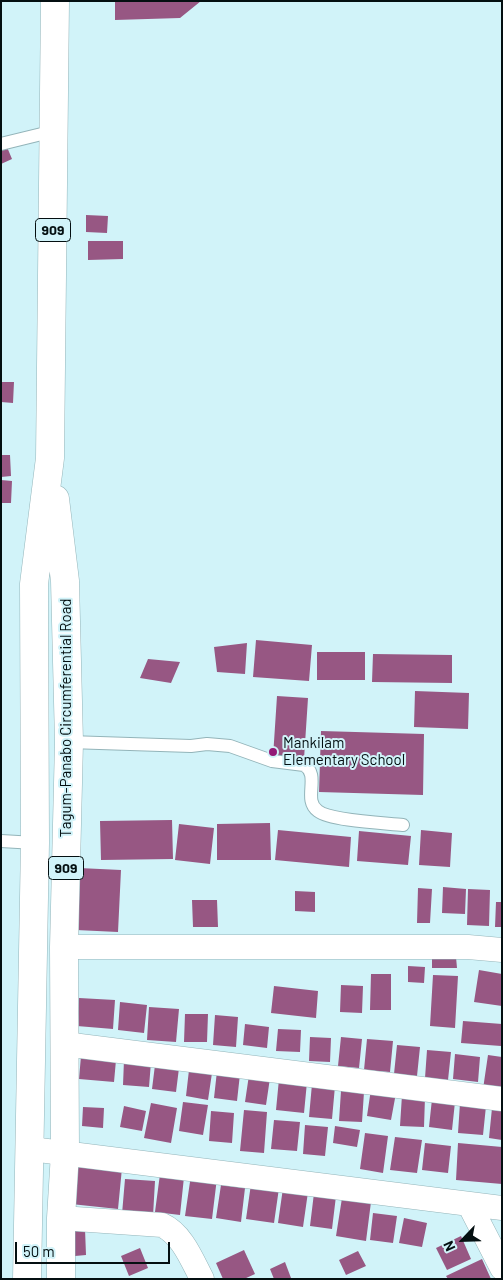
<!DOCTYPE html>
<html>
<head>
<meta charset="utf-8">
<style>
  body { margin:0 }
  #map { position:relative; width:503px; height:1280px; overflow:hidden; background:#d1f3f9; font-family:Barlow,sans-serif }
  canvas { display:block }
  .frame { position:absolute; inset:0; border:2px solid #040f11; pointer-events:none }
  .north { position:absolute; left:438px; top:1215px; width:50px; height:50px; -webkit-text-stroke:4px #d1f3f9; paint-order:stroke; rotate:246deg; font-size:14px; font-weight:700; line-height:20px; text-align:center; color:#040f11 }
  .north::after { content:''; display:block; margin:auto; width:18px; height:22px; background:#040f11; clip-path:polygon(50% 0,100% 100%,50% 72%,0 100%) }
  .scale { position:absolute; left:15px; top:1242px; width:155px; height:22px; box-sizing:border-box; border:2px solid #040f11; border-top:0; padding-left:6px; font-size:15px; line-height:18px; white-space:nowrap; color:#040f11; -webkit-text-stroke:4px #d1f3f9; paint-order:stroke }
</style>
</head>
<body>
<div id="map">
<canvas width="503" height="1280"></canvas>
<div class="frame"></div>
<div class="north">N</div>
<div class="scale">50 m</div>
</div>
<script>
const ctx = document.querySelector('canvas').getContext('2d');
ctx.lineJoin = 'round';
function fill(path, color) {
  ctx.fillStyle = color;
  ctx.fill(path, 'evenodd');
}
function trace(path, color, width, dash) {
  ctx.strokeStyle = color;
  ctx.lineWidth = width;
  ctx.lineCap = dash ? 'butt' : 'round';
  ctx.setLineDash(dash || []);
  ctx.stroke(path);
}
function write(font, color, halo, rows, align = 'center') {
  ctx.font = font + ' Barlow,sans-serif';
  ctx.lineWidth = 4;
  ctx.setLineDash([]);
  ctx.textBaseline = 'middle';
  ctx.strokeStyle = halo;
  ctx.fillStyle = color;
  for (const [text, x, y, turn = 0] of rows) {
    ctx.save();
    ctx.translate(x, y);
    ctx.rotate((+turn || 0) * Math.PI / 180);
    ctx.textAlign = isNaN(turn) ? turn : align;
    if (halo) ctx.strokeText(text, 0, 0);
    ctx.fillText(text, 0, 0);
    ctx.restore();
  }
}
const building = new Path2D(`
  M115 1H201L180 18 115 20Z
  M7 147 12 159 1 164V150Z
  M86 215 108 216 107 233 86 232Z
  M88 241H123V259L88 260Z
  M1 382H14L13 403 1 402Z
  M1 455H10L11 476 1 477Z
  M1 480 12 481 11 503H1Z
  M256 640 312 645 309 681 253 677Z
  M247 643 245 674 217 672 214 647Z
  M317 652H365V680H317Z
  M373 654 452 655V683L372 682Z
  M148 659 180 662 171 683 140 678Z
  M415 691 469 693 468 729 414 727Z
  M277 696 308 698 304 759 273 757Z
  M321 731 424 734 423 795 319 792Z
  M172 820 173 859 101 860 100 821Z
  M270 823 271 860H217V824Z
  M179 824 214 828 210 864 175 860Z
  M278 830 351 837 349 867 275 860Z
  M421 830 452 833 450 867 419 865Z
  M359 831 411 836 408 865 357 861Z
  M79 868 121 870 118 932 76 930Z
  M443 887 466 889 465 914 442 913Z
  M418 888 432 889 430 923H417Z
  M468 889 490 890 489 926 467 925Z
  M295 891 315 892V912L295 911Z
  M192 900H217L218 927H193Z
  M496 902H502V927H495Z
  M432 956 456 957 457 968H432Z
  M408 966 425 967 424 983 408 982Z
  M479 970 502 974V1006L474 1002Z
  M371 974H391V1010H370Z
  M433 975 458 976 455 1028 430 1026Z
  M341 985 363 986 362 1013 340 1012Z
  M274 986 318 991 316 1018 271 1013Z
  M79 998 115 1000 113 1029 77 1026Z
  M120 1002 147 1005 144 1033 118 1030Z
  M149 1007 179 1009 176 1042 147 1040Z
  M185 1014H208L207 1042H184Z
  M215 1015 238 1017 236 1047 213 1045Z
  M463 1021 502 1024 501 1046 461 1043Z
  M245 1024 269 1027 267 1048 243 1045Z
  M278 1029 301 1030 300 1052 276 1051Z
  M310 1037 331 1038 330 1062 309 1061Z
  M341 1037 362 1039 359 1068 338 1066Z
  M367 1039 393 1041 390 1072 364 1070Z
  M397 1045 420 1047 417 1076 394 1074Z
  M427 1050 451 1052 448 1080 425 1078Z
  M455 1054 480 1057 478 1082 453 1079Z
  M488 1055 502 1057V1092L483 1089Z
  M81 1056 116 1060 114 1082 79 1079Z
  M124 1060 151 1062 149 1087 123 1085Z
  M155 1065 179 1068 176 1092 152 1089Z
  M189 1070 212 1073 208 1100 186 1096Z
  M217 1071 240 1074 237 1101 214 1098Z
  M249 1075 270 1078 266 1105 245 1102Z
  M279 1079 307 1082 304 1113 276 1110Z
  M312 1084 335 1086 332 1119 309 1117Z
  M371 1089 396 1093 391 1120 367 1116Z
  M341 1091 364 1092 362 1122 339 1121Z
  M402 1095 425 1097 424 1127 400 1126Z
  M432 1099 455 1102 452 1130 429 1127Z
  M183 1102 208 1105 203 1135 179 1131Z
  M151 1103 177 1108 171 1143 144 1138Z
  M460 1103 486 1106 483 1135 458 1133Z
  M124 1106 146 1111 142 1131 120 1127Z
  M83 1107 104 1108 103 1128 82 1126Z
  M492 1108 502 1109V1140L489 1138Z
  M244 1110 267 1112 264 1153 240 1151Z
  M211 1111 234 1113 232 1143 209 1141Z
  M274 1120 300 1122 297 1151 271 1149Z
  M305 1125 328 1127 325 1156 303 1154Z
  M335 1126 360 1130 357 1147 333 1143Z
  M365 1133 388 1136 383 1173 360 1169Z
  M395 1137 422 1140 417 1173 390 1170Z
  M425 1143 451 1146 448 1173 422 1170Z
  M458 1143 502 1147V1184L456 1180Z
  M75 1164 122 1168 118 1209 71 1204Z
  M160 1174 184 1177 180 1215 155 1212Z
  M191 1175 217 1178 212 1219 185 1216Z
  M125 1179 155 1181 153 1216 122 1214Z
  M251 1184 279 1188 274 1223 246 1219Z
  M221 1185 245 1188 241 1222 216 1218Z
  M283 1188 308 1192 303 1227 278 1223Z
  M314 1193 336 1196 332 1229 310 1226Z
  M342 1198 371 1202 366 1241 336 1236Z
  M373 1213 397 1216 393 1243 370 1240Z
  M404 1218 427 1223 422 1247 399 1243Z
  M74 1229H85L86 1255 75 1256Z
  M461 1236 471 1259 447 1270 436 1248Z
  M140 1248 148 1268 129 1276 121 1256Z
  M244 1250 255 1274 244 1279H223L216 1263Z
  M358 1251 366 1266 346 1275 339 1260Z
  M482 1259 491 1279H448L446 1276Z
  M285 1262 291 1278 274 1279 270 1269Z`);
const service = new Path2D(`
  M1 144 54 131
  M69 742 191 746 207 744 230 746 272 761 304 765C321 775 302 800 318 811 331 821 385 823 403 825
  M1 841 35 843`);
const minor = new Path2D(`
  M64 947H468L502 950
  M64 1044 502 1099
  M31 1149 502 1208
  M469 1204 502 1268
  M61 1218 162 1225C182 1234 192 1260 202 1279`);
const trunk = new Path2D(`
  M55 499 65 581 69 742 64 947 65 1153 61 1218V1279
  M27 1279 35 843 34 584 50 458 55 1`);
const markers = [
  [273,752,5,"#931976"]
];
const shields = [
  [53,230,35],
  [66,868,35]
];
const shieldNames = [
  ["909",53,230],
  ["909",66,868]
];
const streetNames = [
  ["Tagum-Panabo Circumferential Road",66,718,-90]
];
const poiNames = [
  ["Mankilam",283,743],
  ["Elementary School",283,760]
];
fill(building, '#975783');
trace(service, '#93b4b9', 14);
trace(minor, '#93b4b9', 25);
trace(trunk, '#93b4b9', 29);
trace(service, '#fff', 12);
trace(minor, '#fff', 24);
trace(trunk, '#fff', 28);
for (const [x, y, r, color] of markers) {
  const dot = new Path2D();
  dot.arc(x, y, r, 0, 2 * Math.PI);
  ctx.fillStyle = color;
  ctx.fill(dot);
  trace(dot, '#d1f3f9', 2);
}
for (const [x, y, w] of shields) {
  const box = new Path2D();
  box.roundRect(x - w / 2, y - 11.5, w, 23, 4);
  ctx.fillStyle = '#d1f3f9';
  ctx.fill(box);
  trace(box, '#040f11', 1);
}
write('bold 14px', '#040f11', null, shieldNames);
write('15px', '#040f11', '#d1f3f9', streetNames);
write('15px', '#040f11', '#d1f3f9', poiNames, 'left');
</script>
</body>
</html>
